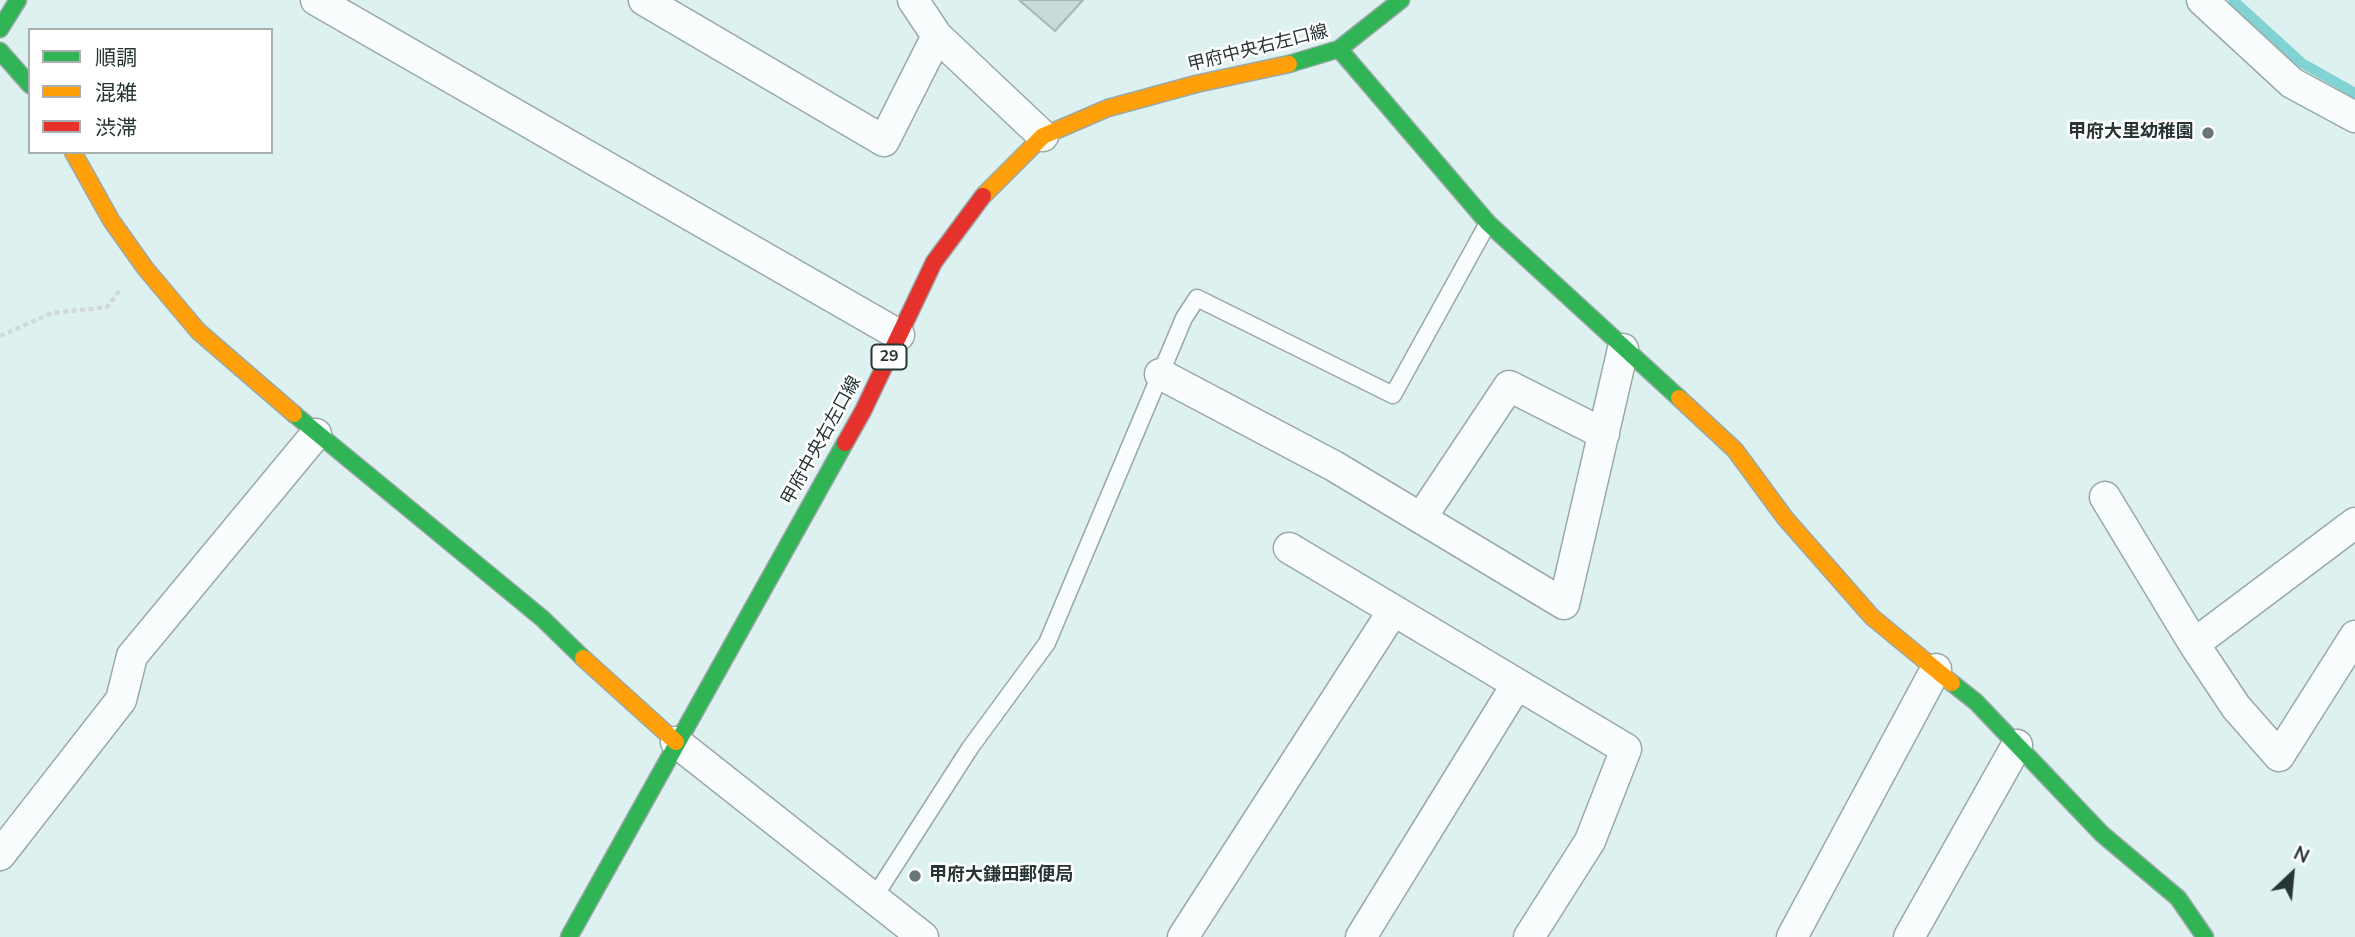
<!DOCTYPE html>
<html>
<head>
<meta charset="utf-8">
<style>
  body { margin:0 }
  #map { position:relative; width:2355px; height:937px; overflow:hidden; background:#def1f1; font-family:"Nunito Sans","Noto Sans JP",sans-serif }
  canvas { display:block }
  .legend { position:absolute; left:28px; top:28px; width:245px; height:126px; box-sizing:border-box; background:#fff; border:2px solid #a9aeae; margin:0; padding:9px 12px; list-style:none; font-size:21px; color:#273535 }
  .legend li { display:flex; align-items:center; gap:14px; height:35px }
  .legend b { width:35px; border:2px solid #a9aeae }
  .north { position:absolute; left:2257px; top:839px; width:70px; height:70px; -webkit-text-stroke:5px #fff; paint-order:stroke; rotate:26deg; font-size:19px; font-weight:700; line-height:28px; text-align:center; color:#273535 }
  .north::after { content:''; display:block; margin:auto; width:24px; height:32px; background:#273535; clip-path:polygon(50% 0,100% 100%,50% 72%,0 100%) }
</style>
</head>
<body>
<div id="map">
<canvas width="2355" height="937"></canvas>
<ul class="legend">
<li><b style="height:9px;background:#30b455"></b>順調</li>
<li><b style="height:9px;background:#ff9f0a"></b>混雑</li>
<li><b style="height:9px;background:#e5322d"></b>渋滞</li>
</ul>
<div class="north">N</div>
</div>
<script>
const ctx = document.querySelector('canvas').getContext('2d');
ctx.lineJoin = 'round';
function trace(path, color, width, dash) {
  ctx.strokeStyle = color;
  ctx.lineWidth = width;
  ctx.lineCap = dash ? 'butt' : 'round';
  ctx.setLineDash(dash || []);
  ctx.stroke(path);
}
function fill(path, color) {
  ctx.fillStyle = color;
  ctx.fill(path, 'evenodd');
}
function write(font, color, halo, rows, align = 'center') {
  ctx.font = font + ' "Nunito Sans","Noto Sans JP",sans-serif';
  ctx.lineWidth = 5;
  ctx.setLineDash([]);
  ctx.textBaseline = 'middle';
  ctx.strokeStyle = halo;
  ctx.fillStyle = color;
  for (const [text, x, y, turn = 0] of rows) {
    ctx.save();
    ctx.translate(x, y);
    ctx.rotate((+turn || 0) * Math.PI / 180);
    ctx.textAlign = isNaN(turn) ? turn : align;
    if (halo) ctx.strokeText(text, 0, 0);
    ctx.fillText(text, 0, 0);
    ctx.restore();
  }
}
const stream = new Path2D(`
  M2233 0 2302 63 2355 93`);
const building = new Path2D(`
  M1019 0H1083L1055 31Z`);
const path = new Path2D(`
  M0 336 52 313 107 307 119 291`);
const lane = new Path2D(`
  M873 899 970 748 1047 643 1184 318 1197 298 1393 395 1488 223`);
const street = new Path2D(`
  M316 0 899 335
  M644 0 884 141 937 36
  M913 0 937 36 1043 136
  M2202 0 2292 83 2355 117
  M1160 374 1334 466 1564 604 1623 349
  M2105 497 2194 644 2236 707 2279 756 2355 636
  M1421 518 1509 386 1604 434
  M1289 548 1626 749 1590 841 1529 937
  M2194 644 2355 523
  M676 742 923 937
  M0 855 121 700 132 656 316 434
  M1183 937 1393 611
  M1361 937 1517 684
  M1792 937 1936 669
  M1909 937 2017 745`);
const fast = new Path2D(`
  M0 29 18 0
  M1339 49 1488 223 1679 398
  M0 51 30 85
  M1289 64 1339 49 1401 0
  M294 414 543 619 583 658
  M1952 683 1976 702 2102 834 2178 898 2205 937
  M569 937 845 443`);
const slow = new Path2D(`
  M73 152 111 220 145 268 198 331 294 414
  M983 196 1043 136 1108 108 1196 84 1289 64
  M1679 398 1735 450 1785 518 1872 617 1952 683
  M583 658 676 742`);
const jam = new Path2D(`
  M845 443 863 411 934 262 983 196`);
const markers = [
  [2208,133,7,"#677777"],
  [915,876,7,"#677777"]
];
const shields = [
  [889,357,35]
];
const shieldNames = [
  ["29",889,357]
];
const streetNames = [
  ["甲府中央右左口線",1258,49,-14],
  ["甲府中央右左口線",822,441,-61]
];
const poiNames = [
  ["甲府大里幼稚園",2194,133],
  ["甲府大鎌田郵便局",929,876,"left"]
];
trace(stream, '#81d2d2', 10);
fill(building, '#cad9d9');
trace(building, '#a7b6b6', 2);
trace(lane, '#9aa8a8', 19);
trace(street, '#9aa8a8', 33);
trace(fast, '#9aa8a8', 19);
trace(slow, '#9aa8a8', 19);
trace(jam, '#9aa8a8', 19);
trace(path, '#d2d8d8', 4.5, [5, 3.5]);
trace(lane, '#fafdfd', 16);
trace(street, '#fafdfd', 30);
trace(fast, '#30b455', 16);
trace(slow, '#ff9f0a', 16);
trace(jam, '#e5322d', 16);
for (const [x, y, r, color] of markers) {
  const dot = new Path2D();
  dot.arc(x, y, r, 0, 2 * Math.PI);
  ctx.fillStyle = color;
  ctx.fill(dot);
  trace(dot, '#fff', 2.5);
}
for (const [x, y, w] of shields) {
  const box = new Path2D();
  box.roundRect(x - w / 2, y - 12.5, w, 25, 5);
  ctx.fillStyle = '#fff';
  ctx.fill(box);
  trace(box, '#273535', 2);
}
write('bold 16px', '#273535', null, shieldNames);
write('18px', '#273535', '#fff', streetNames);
write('bold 18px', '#273535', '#fff', poiNames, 'right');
</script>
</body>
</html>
